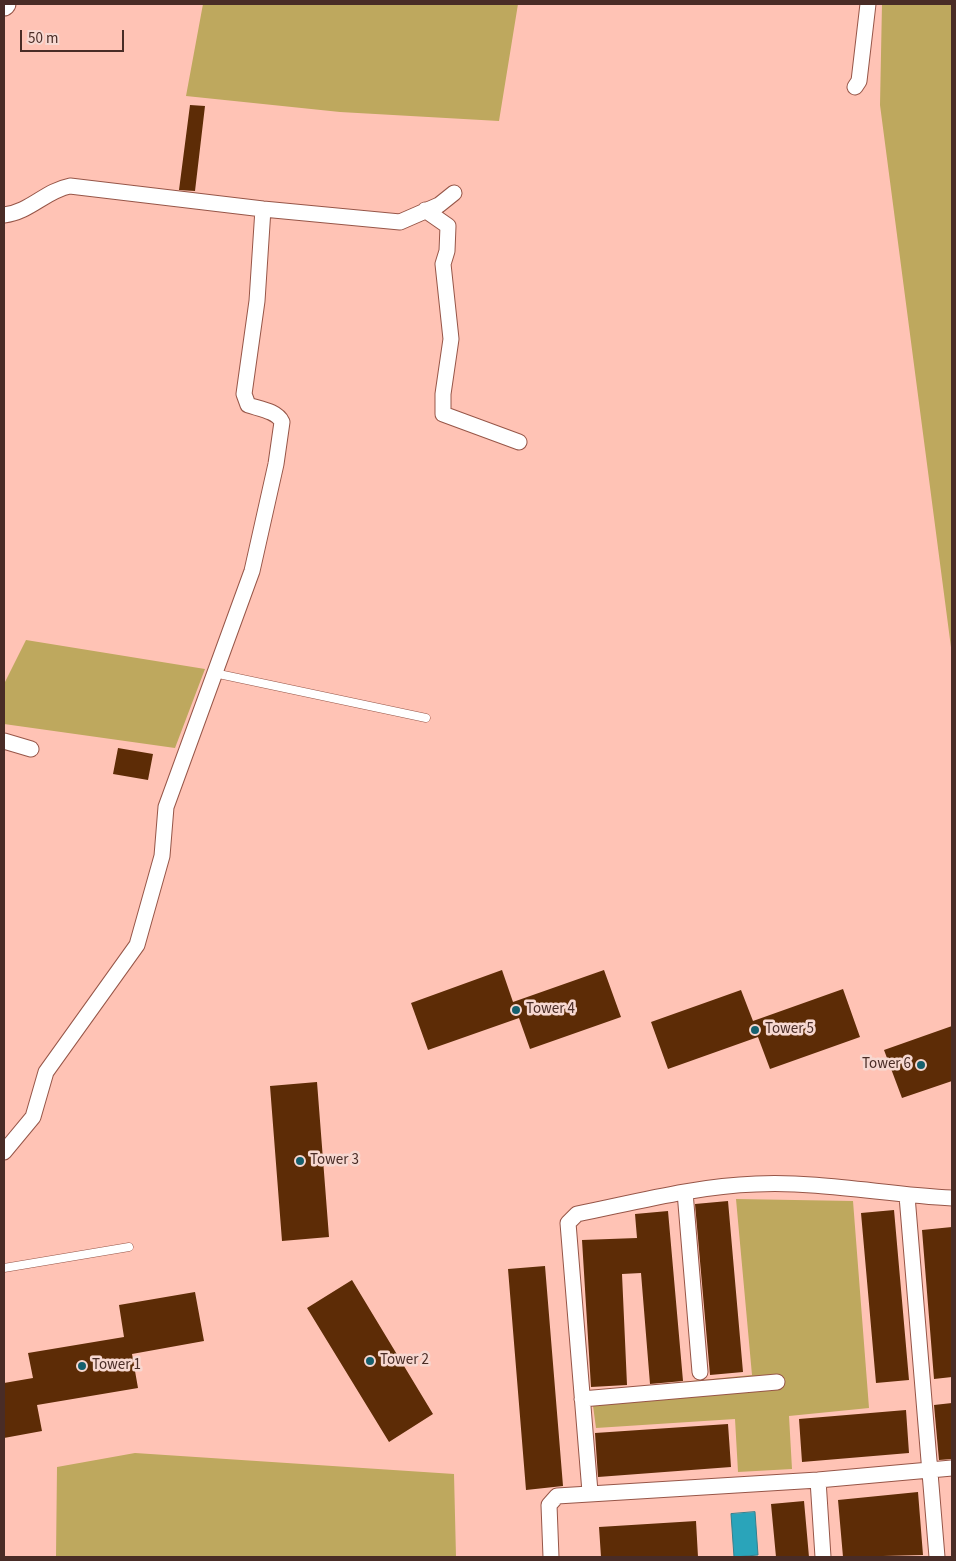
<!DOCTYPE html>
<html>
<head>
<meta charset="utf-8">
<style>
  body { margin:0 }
  #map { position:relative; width:956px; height:1561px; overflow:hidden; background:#ffc3b5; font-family:"Source Sans 3",sans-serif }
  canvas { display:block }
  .frame { position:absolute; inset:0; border:5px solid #492c26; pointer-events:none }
  .scale { position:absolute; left:20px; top:30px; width:104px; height:22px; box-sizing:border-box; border:2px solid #492c26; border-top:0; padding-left:6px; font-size:15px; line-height:18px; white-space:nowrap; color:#492c26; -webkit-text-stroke:4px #f7d8d1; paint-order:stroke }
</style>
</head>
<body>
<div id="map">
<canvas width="956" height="1561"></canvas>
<div class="frame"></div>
<div class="scale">50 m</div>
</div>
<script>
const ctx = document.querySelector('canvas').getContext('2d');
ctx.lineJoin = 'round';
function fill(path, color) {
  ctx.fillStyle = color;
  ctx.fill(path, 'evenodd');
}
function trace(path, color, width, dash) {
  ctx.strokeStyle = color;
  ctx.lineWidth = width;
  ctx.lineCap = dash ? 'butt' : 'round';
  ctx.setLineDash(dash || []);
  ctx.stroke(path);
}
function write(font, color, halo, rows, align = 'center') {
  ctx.font = font + ' "Source Sans 3",sans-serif';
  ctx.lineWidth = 5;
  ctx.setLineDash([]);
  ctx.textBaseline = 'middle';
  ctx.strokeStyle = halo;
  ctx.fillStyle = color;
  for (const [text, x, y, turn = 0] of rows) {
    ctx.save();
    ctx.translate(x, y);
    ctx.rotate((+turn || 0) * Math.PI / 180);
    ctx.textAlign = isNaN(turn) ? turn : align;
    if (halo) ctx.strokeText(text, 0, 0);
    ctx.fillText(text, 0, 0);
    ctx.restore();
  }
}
const green = new Path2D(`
  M203 4H518L499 121 340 112 186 96Z
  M882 4H952V655L880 105Z
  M26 640 205 669 175 748 4 724V684Z
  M736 1199 853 1201 869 1408 789 1416 792 1469 738 1472 735 1419 596 1428 591 1391 752 1375Z
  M135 1453 454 1474 456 1557H56L57 1467Z`);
const water = new Path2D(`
  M755 1512 758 1555 734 1557 731 1514Z`);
const building = new Path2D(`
  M190 105 205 106 195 191 179 190Z
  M118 748 153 754 148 780 113 774Z
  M502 970 513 1002 604 970 621 1017 530 1049 519 1018 428 1050 411 1003Z
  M843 989 860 1037 770 1069 758 1037 668 1069 651 1022 741 990 753 1021Z
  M952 1026V1081L902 1098 884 1050Z
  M317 1082 329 1237 282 1241 270 1086Z
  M728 1201 743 1372 710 1375 695 1204Z
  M894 1210 909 1380 876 1383 861 1213Z
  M668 1211 683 1381 650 1384 641 1273 622 1274 627 1385 591 1387 582 1240 637 1238 635 1214Z
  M952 1227V1377L934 1379 922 1230Z
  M545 1266 563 1486 526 1490 508 1269Z
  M352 1280 433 1414 389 1442 307 1308Z
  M195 1292 204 1341 132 1354 138 1388 37 1405 42 1431 4 1438V1383L33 1378 28 1353 124 1337 119 1305Z
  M952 1403V1459L939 1460 934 1405Z
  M906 1410 909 1453 802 1462 799 1419Z
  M728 1424 731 1467 598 1477 595 1433Z
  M918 1492 923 1555 843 1557 838 1500Z
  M804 1501 809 1557H776L771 1504Z
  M696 1521 698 1557H601L599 1527Z`);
const lane = new Path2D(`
  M214 673 426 718
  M4 1268 129 1247`);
const street = new Path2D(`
  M855 87 859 81 868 4
  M425 210 448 226 447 251 443 264 451 339 443 394V414L519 442
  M4 215C30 212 45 191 70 186L263 209 400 222 439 205 454 193
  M4 741 31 749
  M4 1152 33 1117 46 1072 137 945 162 856 166 807 252 571 276 464 282 422C277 411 260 409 248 405L244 394 257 301 263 209
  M685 1192 700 1372
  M907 1196 937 1557
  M582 1399 777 1382
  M818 1480 823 1557
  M590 1492 568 1223 577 1214C636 1202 696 1186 756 1184 822 1181 887 1195 952 1198
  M551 1557 549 1505 557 1496 818 1480 952 1468`);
const secondary = new Path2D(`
  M4 5 5 4`);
const markers = [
  [516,1010,5,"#15606e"],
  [755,1030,5,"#15606e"],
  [921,1065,5,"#15606e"],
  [300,1161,5,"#15606e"],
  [370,1361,5,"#15606e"],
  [82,1366,5,"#15606e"]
];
const poiNames = [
  ["Tower 4",526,1010],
  ["Tower 5",765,1030],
  ["Tower 6",911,1065,"right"],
  ["Tower 3",310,1161],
  ["Tower 2",380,1361],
  ["Tower 1",92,1366]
];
fill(green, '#bea85e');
fill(water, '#2aa4ba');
trace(water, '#33808e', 1);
fill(building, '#5d2c06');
trace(lane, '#975648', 9);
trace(street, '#975648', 17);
trace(secondary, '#975648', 23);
trace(lane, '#fff', 8);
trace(street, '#fff', 15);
trace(secondary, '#fff', 21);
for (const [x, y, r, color] of markers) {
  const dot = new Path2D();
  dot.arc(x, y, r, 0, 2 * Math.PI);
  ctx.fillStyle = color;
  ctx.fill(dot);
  trace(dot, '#f7d8d1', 2);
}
write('15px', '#492c26', '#f7d8d1', poiNames, 'left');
</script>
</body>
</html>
